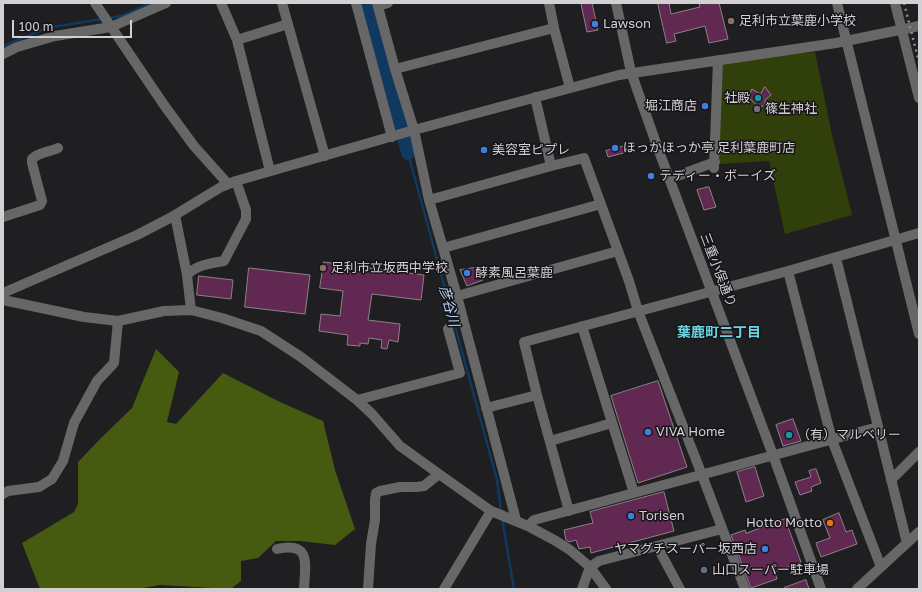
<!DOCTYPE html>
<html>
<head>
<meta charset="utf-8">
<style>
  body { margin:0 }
  #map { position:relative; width:922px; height:592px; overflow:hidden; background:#1f1e21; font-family:"Golos Text",sans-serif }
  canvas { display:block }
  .frame { position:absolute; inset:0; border:4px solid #d2d0d3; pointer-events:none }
  .scale { position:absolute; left:12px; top:20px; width:120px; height:18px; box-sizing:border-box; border:2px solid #d2d0d3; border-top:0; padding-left:5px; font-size:12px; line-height:14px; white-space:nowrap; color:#d2d0d3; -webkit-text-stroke:3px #161418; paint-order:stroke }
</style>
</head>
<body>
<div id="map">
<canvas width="922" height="592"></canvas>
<div class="frame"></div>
<div class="scale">100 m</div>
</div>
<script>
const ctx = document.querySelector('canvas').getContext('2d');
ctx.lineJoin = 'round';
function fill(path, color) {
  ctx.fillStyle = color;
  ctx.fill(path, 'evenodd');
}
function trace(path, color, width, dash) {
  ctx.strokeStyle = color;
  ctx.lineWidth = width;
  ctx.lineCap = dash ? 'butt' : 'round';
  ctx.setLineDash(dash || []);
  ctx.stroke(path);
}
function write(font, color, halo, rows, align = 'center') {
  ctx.font = font + ' "Golos Text","Noto Sans JP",sans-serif';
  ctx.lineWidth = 3;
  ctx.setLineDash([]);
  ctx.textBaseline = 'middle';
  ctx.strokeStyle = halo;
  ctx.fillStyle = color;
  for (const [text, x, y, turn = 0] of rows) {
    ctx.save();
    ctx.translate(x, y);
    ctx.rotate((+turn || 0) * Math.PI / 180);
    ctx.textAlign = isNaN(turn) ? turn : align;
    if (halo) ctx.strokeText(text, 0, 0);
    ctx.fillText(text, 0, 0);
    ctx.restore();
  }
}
const green = new Path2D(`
  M815 52 832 135 852 215 785 234 769 161 720 164V61Z`);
const forest = new Path2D(`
  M156 349 179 372 167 422 176 424 223 373 280 402 323 421 335 470 355 529 335 545 300 541H276L258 558 241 561V581L231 589 160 585 138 589H40L22 543 74 512 78 504V462L101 438 132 408Z`);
const stream = new Path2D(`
  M109 18 122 16 151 3
  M3 46 47 28 102 19
  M408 153 497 480 501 511
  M502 518 514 589`);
const river = new Path2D(`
  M367 3 408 153`);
const building = new Path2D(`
  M587 3H592L598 30 587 32 581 4Z
  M658 3H669L671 14 700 7 699 3H719L728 39 709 43 705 26 674 34 676 41 667 43Z
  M765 87 771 95 765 100V104L760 108 748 97 752 89 760 94Z
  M625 146 627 152 608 157 606 151Z
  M709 187 716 207 704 210 697 190Z
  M324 262 424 275 421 300 372 294 368 320 400 324 398 342 389 340 387 349 381 348 382 340 369 338 368 344 360 343V346L347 345 348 335 319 331 321 314 340 316 343 291 320 288Z
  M481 267 483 280 467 286 460 270Z
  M249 268 310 275 305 314 245 307Z
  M199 276 233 280 231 299 197 295Z
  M658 381 687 467 638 483 611 396Z
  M793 419 801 441 783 446 776 425Z
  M755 467 764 496 746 502 737 472Z
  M816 469 821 483 811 487 812 491 800 495 795 482 811 477 809 471Z
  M664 492 674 531 591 553 590 547 579 549 576 540 569 542 566 540 564 530 593 523 590 512Z
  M839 513 846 532 852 530 857 544 821 557 816 543 830 538 823 520Z
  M785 519 801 562 775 572 777 579 751 588 731 535 745 530 746 533Z
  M806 580 809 589H784V588Z`);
const minor = new Path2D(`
  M95 3 164 105 194 146 228 184
  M221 3 237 40 270 171
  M282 3 325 156
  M356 3 392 137
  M377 3 395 69 414 130 429 200 457 296 516 520
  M549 3 554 28 570 88
  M616 3 631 72 657 146 773 455 821 589
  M837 3 919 334
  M895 3 919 98
  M378 6 388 3
  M237 40 288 24
  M3 54 17 47 55 36 111 27 166 3
  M395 69 554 28
  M535 97 551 166
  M714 168 718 60
  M669 179 715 162
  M429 200 551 166 584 158 629 281 638 311 702 475 745 589
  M175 215 187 275
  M3 217 40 205 42 201 32 163V159C38 152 50 152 58 148
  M443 248 601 204
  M836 258 907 543
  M788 271 832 440 881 567
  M3 293 137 235 170 218 221 187 236 181 414 130 619 75 836 43 919 26
  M457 296 618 251
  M3 300 84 317 118 321 164 311 191 310 222 318 261 331 301 357 357 400 372 414 400 446 439 474 491 511 528 526 556 541 570 550 590 567 606 589
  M191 310 187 275C196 265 211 263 224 261L246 219V210L236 181
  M582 326 634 493
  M357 400 460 373 448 329
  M486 408 537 395
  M550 441 612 423
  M891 480 919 452
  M3 494 8 491 39 487 52 479 63 461 74 423 97 381 114 363 118 321
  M569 511 537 395 524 342 788 271 919 233
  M528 526 534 520 878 427
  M657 546 680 589
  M277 549C312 541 305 565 304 589
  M368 589 371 544 375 520V500L376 493 380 491 400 487H417L424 486 439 474
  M444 589 491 511
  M582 589 590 567 599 561 722 529
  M857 589 919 532`);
const rail = new Path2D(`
  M904 3 919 62`);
const markers = [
  [731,21,4,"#8d6e63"],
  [595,24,4,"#3f7fe0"],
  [758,98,4,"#0f9aa8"],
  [705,106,4,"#3f7fe0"],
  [757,109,4,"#6b7280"],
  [615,148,4,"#3f7fe0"],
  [484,150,4,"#3f7fe0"],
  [651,176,4,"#3f7fe0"],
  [323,268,4,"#8d6e63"],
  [467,273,4,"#3f7fe0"],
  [648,432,4,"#3f7fe0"],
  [789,435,4,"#0f9aa8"],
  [631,516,4,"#3f7fe0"],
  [830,523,4,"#e8710a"],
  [765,549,4,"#3f7fe0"],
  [704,570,4,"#5c6f8a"]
];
const poiNames = [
  ["足利市立葉鹿小学校",739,21],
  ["Lawson",603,24],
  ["社殿",750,98,"right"],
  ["堀江商店",697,106,"right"],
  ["篠生神社",765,109],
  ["ほっかほっか亭 足利葉鹿町店",623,148],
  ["美容室ピプレ",492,150],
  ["テディー・ボーイズ",659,176],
  ["足利市立坂西中学校",331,268],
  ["酵素風呂葉鹿",475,273],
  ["VIVA Home",656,432],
  ["（有）マルベリー",797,435],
  ["Torisen",639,516],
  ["Hotto Motto",822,523,"right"],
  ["ヤマグチスーパー坂西店",757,549,"right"],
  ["山口スーパー駐車場",712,570]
];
const streetNames = [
  ["三重小俣通り",718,270,69]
];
const waterNames = [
  ["彦谷川",449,306,75]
];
const neighbourhoodNames = [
  ["葉鹿町二丁目",719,333]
];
fill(green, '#31400a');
fill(forest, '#465b10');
trace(stream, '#0f395f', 2.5);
trace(river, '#0f395f', 14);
fill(building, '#612852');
trace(building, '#898487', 1);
trace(minor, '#676768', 10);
trace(rail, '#8f8d90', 2.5, [2, 4]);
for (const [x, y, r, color] of markers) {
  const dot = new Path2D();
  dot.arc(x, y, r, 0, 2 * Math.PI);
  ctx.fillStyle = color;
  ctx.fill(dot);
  trace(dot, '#161418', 1.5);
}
write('13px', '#d2d0d3', '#161418', poiNames, 'left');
write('13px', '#d2d0d3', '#161418', streetNames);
write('italic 14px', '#b6d3f1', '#161418', waterNames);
write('bold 14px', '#6ad4e3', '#161418', neighbourhoodNames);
</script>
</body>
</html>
